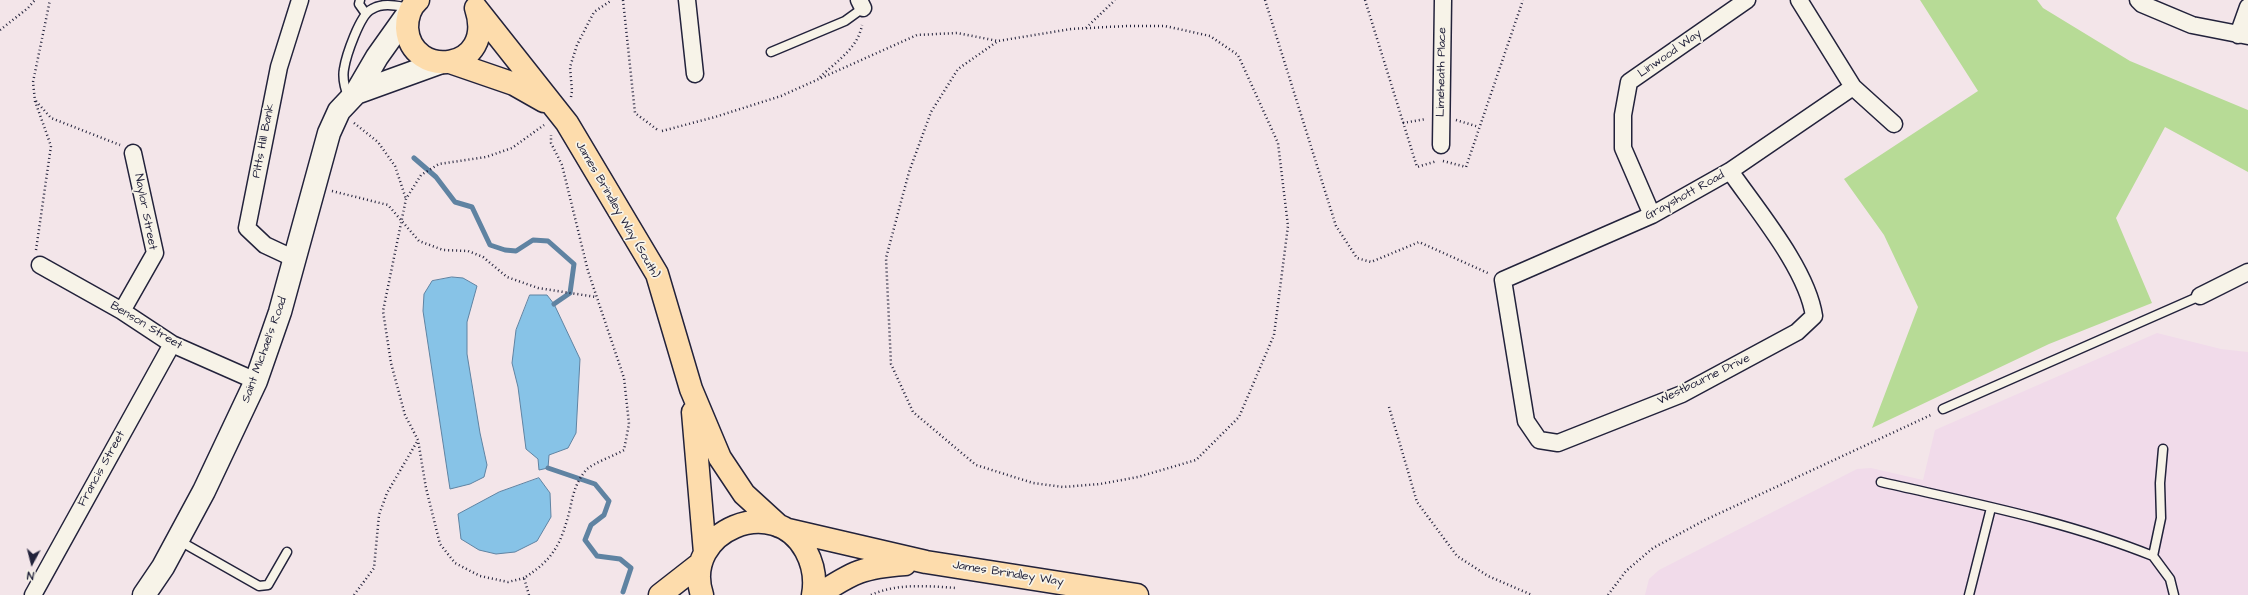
<!DOCTYPE html>
<html>
<head>
<meta charset="utf-8">
<style>
  body { margin:0 }
  #map { position:relative; width:2248px; height:595px; overflow:hidden; background:#f3e5e9; font-family:"Architects Daughter",sans-serif }
  canvas { display:block }
  .north { position:absolute; left:12px; top:543px; width:40px; height:40px; -webkit-text-stroke:3px #f7f3e8; paint-order:stroke; rotate:187deg; font-size:11px; font-weight:700; line-height:16px; text-align:center; color:#22223b }
  .north::after { content:''; display:block; margin:auto; width:14px; height:18px; background:#22223b; clip-path:polygon(50% 0,100% 100%,50% 72%,0 100%) }
</style>
</head>
<body>
<div id="map">
<canvas width="2248" height="595"></canvas>
<div class="north">N</div>
</div>
<script>
const ctx = document.querySelector('canvas').getContext('2d');
ctx.lineJoin = 'round';
function fill(path, color) {
  ctx.fillStyle = color;
  ctx.fill(path, 'evenodd');
}
function trace(path, color, width, dash) {
  ctx.strokeStyle = color;
  ctx.lineWidth = width;
  ctx.lineCap = dash ? 'butt' : 'round';
  ctx.setLineDash(dash || []);
  ctx.stroke(path);
}
function write(font, color, halo, rows, align = 'center') {
  ctx.font = font + ' "Architects Daughter",sans-serif';
  ctx.lineWidth = 3.5;
  ctx.setLineDash([]);
  ctx.textBaseline = 'middle';
  ctx.strokeStyle = halo;
  ctx.fillStyle = color;
  for (const [text, x, y, turn = 0] of rows) {
    ctx.save();
    ctx.translate(x, y);
    ctx.rotate((+turn || 0) * Math.PI / 180);
    ctx.textAlign = isNaN(turn) ? turn : align;
    if (halo) ctx.strokeText(text, 0, 0);
    ctx.fillText(text, 0, 0);
    ctx.restore();
  }
}
const built = new Path2D(`
  M2157 333 2221 349 2248 352V595H1645L1649 579 1659 570 1857 469 1871 468 1923 480 1935 430Z`);
const green = new Path2D(`
  M1920 0H2037L2043 8 2130 61 2248 110V172L2165 127 2116 218 2152 303 2049 344 1872 428 1918 307 1884 235 1844 179 1978 91Z`);
const water = new Path2D(`
  M452 277 463 278 477 286 467 322V354L480 433 487 465 484 477 470 484 450 489 423 311 424 294 432 281Z
  M530 295H547L554 304 580 359 576 433 568 448 549 455 548 468 539 470 538 459 526 449 518 387 512 363 516 330Z
  M539 478 550 493 551 517 537 541 515 552 496 554 479 550 461 539 458 514 499 492Z`);
const stream = new Path2D(`
  M414 158 436 177 455 202 472 207 490 245 505 250 516 251 533 240 548 241 574 264 570 293 554 304
  M548 468 595 484 609 501 604 515 591 525 585 540 597 556 620 559 631 568 623 592`);
const path = new Path2D(`
  M623 0 635 113 659 131
  M1265 0 1336 226 1357 258 1371 262 1419 242 1490 274
  M1365 0 1417 167 1437 161
  M1086 28 1115 0
  M0 30 28 8 35 0
  M820 77C836 62 858 48 862 25
  M571 97 572 91 570 67 577 45 594 12 612 0
  M36 101 51 118 120 145
  M1456 120 1479 127
  M354 123 378 142 395 166 406 199
  M1403 123 1426 119
  M662 131 715 117 781 96 917 35 957 33 998 41 1071 29 1126 26H1165L1210 36 1238 55 1278 143 1288 226 1274 335 1239 417 1196 460 1138 477 1100 484 1063 487 1033 483 976 465 913 412 891 364 886 258 909 172 931 112 958 69 998 41
  M1443 161 1466 167 1523 0
  M332 191 388 205 419 241 443 250 468 251 483 257 507 277 538 288 596 297
  M36 250 51 146 35 101 33 82 50 0
  M1389 407 1417 502 1457 556 1488 576 1532 595
  M524 578 508 582 480 576 455 563 440 544 426 488 418 440 405 415 391 363 383 311 406 199 421 175 439 164 486 157 512 148 544 125
  M354 595 374 568 379 515 387 493 418 440
  M529 595 524 578C554 559 561 544 570 509 573 494 576 482 586 470 593 463 614 456 624 450L629 424 624 378 588 271 562 165 551 143V135
  M871 595C897 583 928 586 956 588
  M1608 595 1626 571 1653 548 1705 520 1933 414`);
const lane = new Path2D(`
  M360 0 359 4 366 14
  M771 52 845 21 863 8
  M349 99C345 89 342 79 344 69 346 56 360 14 372 9 384 2 397 6 410 8
  M1943 409 2200 296
  M2163 449 2160 483 2161 518 2153 556 2170 579 2174 595
  M1881 482C1972 503 2066 521 2153 556
  M178 540 259 586 268 585 287 552
  M1969 595 1991 508`);
const street = new Path2D(`
  M687 0 695 74
  M859 0 863 8
  M1799 0 1853 87 1894 124
  M2138 0 2142 4 2192 25 2248 36
  M2238 35 2248 7
  M1441 145 1443 0
  M1730 171C1757 210 1807 269 1814 316L1797 332 1682 394 1558 443 1539 440 1526 421 1503 280 1652 215 1730 171 1853 87
  M1652 215 1623 148V115L1629 82 1747 0
  M295 259 265 245 247 228 279 67 300 0
  M40 265 122 311 172 344 256 381
  M2200 296 2248 272
  M122 311 155 253 133 153
  M33 595 172 344`);
const secondary = new Path2D(`
  M356 93 439 63
  M144 595 163 567 204 491 256 381 280 312 329 133 339 111 356 93 377 57 409 12`);
const primary = new Path2D(`
  M418 0C410 7 407 17 407 28 411 81 497 71 476 8
  M476 8 567 123 657 274 691 389 720 458 744 494 779 526
  M450 62 514 84 544 101
  M693 412 705 553
  M788 530 926 562 1137 595
  M660 595 701 563
  M702 595C681 531 775 492 806 551 814 566 816 579 813 595
  M818 595C853 572 863 567 905 564`);
const streetNames = [
  ["Linwood Way",1670,54,-35],
  ["Limeheath Place",1442,72,-89],
  ["Pitts Hill Bank",264,141,-79],
  ["Grayshott Road",1685,196,-29],
  ["James Brindley Way (South)",617,210,60],
  ["Naylor Street",145,212,79],
  ["Benson Street",146,326,31],
  ["Saint Michael's Road",265,350,-70],
  ["Westbourne Drive",1704,380,-26],
  ["Francis Street",102,469,-61],
  ["James Brindley Way",1008,574,9]
];
fill(built, '#f1dbea');
fill(green, '#b7db96');
fill(water, '#87c3e7');
trace(water, '#5f83a2', 1);
trace(stream, '#5f83a2', 5);
trace(lane, '#22223b', 11);
trace(street, '#22223b', 19);
trace(secondary, '#22223b', 25);
trace(primary, '#22223b', 25);
trace(path, '#22223b', 2.5, [1, 3]);
trace(lane, '#f7f3e8', 8);
trace(street, '#f7f3e8', 16);
trace(secondary, '#f7f3e8', 22);
trace(primary, '#fddcac', 22);
write('12px', '#22223b', '#f7f3e8', streetNames);
</script>
</body>
</html>
